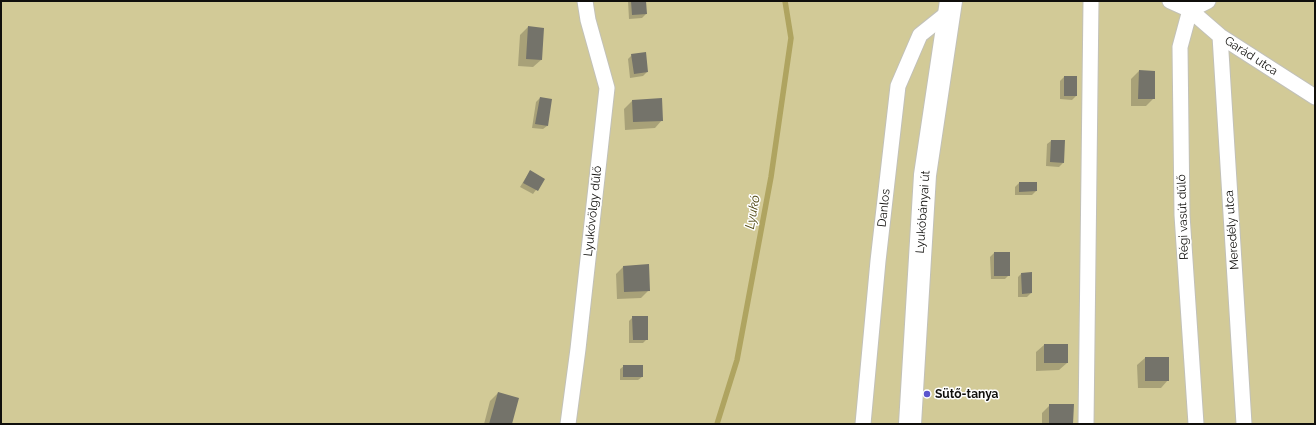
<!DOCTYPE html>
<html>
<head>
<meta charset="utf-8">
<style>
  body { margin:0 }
  #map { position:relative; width:1316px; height:425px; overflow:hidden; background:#fdfbf2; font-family:Raleway,sans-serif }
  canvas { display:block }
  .frame { position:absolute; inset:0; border:2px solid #100f0c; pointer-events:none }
</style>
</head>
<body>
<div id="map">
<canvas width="1316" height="425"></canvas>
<div class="frame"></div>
</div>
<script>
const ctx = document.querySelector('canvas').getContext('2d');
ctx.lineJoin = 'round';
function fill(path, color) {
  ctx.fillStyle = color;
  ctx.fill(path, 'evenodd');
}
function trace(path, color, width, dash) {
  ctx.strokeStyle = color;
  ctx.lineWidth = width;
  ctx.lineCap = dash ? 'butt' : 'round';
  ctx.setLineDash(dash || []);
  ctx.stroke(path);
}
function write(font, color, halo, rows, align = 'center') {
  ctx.font = font + ' Raleway,sans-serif';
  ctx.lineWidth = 3;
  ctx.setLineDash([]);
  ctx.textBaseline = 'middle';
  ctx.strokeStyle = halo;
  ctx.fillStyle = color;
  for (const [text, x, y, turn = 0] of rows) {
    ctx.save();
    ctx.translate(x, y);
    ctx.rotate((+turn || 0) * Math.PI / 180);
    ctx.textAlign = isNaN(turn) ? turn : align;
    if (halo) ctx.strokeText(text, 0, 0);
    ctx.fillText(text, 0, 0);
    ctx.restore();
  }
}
const green = new Path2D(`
  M1 1H1315V424H1Z`);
const shadow = new Path2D(`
  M628 1H645L646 14 642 18 629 19Z
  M528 27 541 60 533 67 518 66 520 35Z
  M632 55 647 72 643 76 630 78 628 59Z
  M1139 71 1154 98 1146 106H1131V79Z
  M1064 77 1076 96 1072 100 1060 99V81Z
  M540 98 547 126 543 129 532 128 536 102Z
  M661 99 662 120 655 128 625 130 624 109 632 101Z
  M1051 141 1063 163 1059 167 1046 166 1047 144Z
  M530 171 544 179 533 194 520 187Z
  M1019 183 1036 191 1032 195H1015V187Z
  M994 253 1009 275 1005 279H991L990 257Z
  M623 267 649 290 641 298 617 299 616 274Z
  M1021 274 1031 293 1027 297H1018V277Z
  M633 317 647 339 643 343H629V321Z
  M1044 345 1067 363 1059 370 1036 371V352Z
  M1145 358 1168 380 1161 388H1138L1137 365Z
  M624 366 642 377 638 380H620V369Z
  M498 393 511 424H484L490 401Z
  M1050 405 1072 424H1042V413Z`);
const stream = new Path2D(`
  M717 424 737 360 771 177 791 38 785 1`);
const building = new Path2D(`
  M631 1H646L647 14 632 15Z
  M528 26 544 28 542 60 526 59Z
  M646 52 648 72 634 74 631 54Z
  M1139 70 1155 71V99H1138Z
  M1064 76H1077V96H1064Z
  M540 97 552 99 548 126 535 124Z
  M662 98 663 121 633 122 632 100Z
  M1051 140H1065L1064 163 1050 162Z
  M530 170 545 179 538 191 523 183Z
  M1019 182H1037V191L1019 192Z
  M994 252H1010V276H994Z
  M649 264 650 291 624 292 623 266Z
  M1032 272V293L1022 294 1021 273Z
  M632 316H648V340H633Z
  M1044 344H1068V363H1044Z
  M1145 357H1169V381H1145Z
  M623 365H643V377H623Z
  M498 392 519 398 512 424H489Z
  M1049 404H1074L1073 424H1049Z`);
const street = new Path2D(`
  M1170 1 1190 10 1220 36 1315 97
  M1190 10 1180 47 1182 215 1196 424
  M1190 10 1208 1
  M1220 36 1244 424
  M568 424 578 349 607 88 588 20 585 1
  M863 424 878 261 898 86 920 35 950 11
  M1086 424 1091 1`);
const secondary = new Path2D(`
  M910 424 925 175 951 1`);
const markers = [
  [927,394,4,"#5b55cd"]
];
const streetNames = [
  ["Garád utca",1251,56,33],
  ["Danlos",884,208,-84],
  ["Lyukóvölgy dűlő",593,211,-84],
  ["Lyukóbányai út",923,212,-86],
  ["Régi vasút dűlő",1183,217,-92],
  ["Meredély utca",1232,230,-94]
];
const poiNames = [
  ["Sütő-tanya",935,394]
];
const waterNames = [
  ["Lyukó",753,212,-80]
];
fill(green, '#d2ca97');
fill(shadow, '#0003');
trace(stream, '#afa460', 5.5);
fill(building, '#74736a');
trace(street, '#c2c1b8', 17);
trace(secondary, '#c2c1b8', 24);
trace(street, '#fff', 15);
trace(secondary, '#fff', 22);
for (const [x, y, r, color] of markers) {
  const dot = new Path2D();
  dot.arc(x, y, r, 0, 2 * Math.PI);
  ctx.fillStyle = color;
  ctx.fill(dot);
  trace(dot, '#fff', 1.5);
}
write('12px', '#100f0c', '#fff', streetNames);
write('bold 12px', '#100f0c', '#fff', poiNames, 'left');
write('italic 13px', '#4e4610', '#fff', waterNames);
</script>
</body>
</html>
